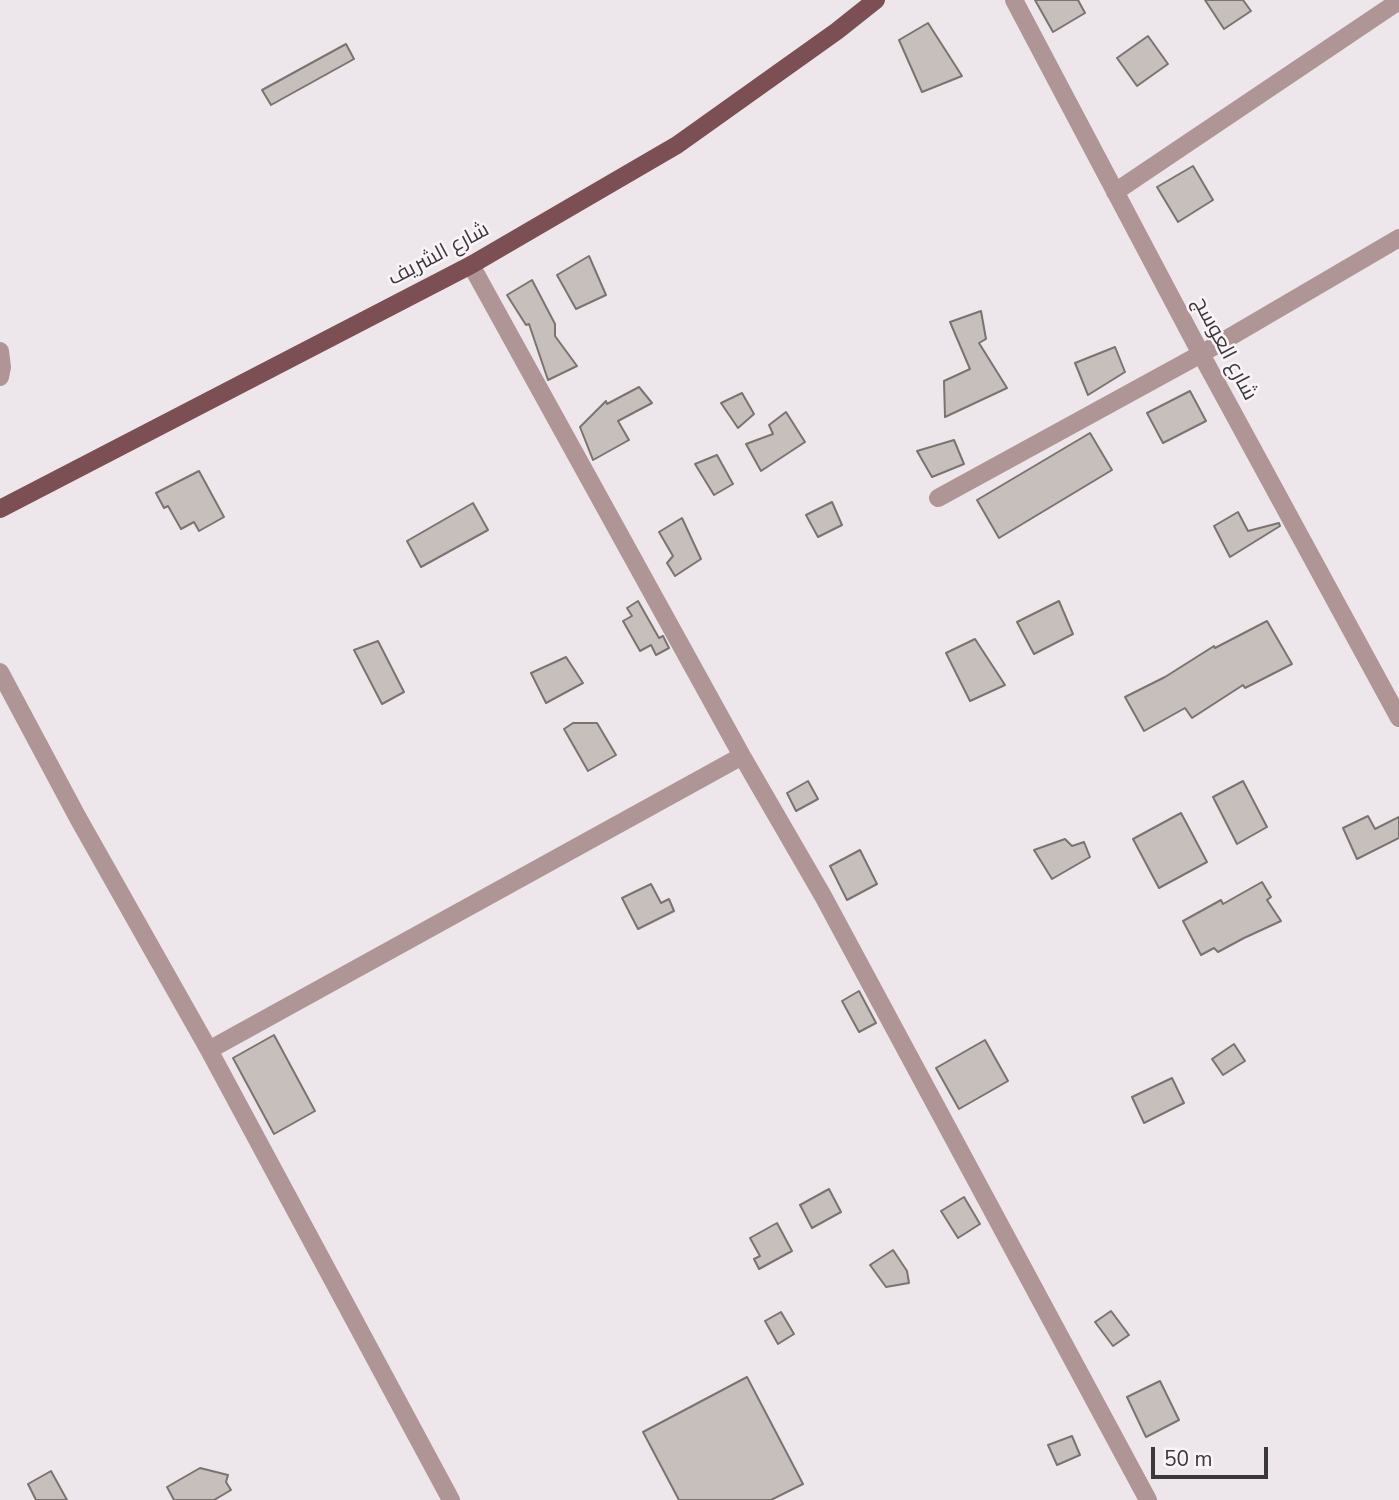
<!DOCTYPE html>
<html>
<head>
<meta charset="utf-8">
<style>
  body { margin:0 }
  #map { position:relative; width:1399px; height:1500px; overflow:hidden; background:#ede7ec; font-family:"Nunito Sans",sans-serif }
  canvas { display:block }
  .scale { position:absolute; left:1151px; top:1447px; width:117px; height:32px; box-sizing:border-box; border:4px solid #3b383a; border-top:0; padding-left:9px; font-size:21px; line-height:24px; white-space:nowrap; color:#3b383a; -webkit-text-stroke:5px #faf4f9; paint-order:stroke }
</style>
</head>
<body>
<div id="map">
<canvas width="1399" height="1500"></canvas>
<div class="scale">50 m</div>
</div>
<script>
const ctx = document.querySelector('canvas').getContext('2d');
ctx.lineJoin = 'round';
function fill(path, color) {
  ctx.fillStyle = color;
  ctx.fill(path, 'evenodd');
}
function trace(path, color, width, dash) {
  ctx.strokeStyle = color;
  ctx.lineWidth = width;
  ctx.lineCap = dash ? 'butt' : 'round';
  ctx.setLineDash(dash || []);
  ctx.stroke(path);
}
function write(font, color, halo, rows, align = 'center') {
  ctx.font = font + ' "Nunito Sans",Cairo,sans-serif';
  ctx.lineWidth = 5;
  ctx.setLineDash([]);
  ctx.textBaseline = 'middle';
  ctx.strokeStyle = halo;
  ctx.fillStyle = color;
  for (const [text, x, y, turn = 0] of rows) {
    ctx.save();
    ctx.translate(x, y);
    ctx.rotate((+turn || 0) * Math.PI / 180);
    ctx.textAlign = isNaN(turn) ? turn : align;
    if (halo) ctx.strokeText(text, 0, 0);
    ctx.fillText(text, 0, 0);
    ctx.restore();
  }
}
const building = new Path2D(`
  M1035 0H1078L1085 13 1053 32Z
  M1205 0H1243L1251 11 1224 29Z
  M928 23 962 76 922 92 899 40Z
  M1148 36 1168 64 1137 86 1117 58Z
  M346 44 354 59 271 105 262 90Z
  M1193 166 1213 200 1178 222 1157 187Z
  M589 256 606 295 576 309 557 275Z
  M532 280 555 324V336L577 366 548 380 529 324 526 325 507 295Z
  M981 311 986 339 979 343 1007 388 945 417 944 381 970 369 950 322Z
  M1115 347 1125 372 1088 395 1075 363Z
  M639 387 652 403 618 421 629 440 593 460 580 427 606 401 607 404Z
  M1190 391 1206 421 1163 443 1147 413Z
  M742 393 754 414 738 428 721 403Z
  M786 412 805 442 761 471 746 444 773 434 769 425Z
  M1090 433 1112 470 999 538 977 500Z
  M954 440 964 464 932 477 917 451Z
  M717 455 733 484 714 495 695 464Z
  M199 471 224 517 199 531 194 522 181 529 168 506 164 508 156 493Z
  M832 502 842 525 818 537 806 515Z
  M473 503 488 530 421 567 407 541Z
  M1238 512 1248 531 1279 523 1280 526 1230 557 1214 526Z
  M682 518 701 559 675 576 667 563 673 556 659 532Z
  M638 601 659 638 663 636 669 648 656 655 651 645 640 651 623 621 632 616 627 608Z
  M1059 601 1073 634 1034 654 1017 622Z
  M1267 621 1292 664 1245 688 1243 685 1192 718 1185 708 1144 731 1125 697 1165 677 1214 646 1215 648Z
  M975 639 1005 685 970 701 946 653Z
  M378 641 404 692 382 704 354 650Z
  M566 657 583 683 546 703 531 673Z
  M573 723H597L616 755 588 771 564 729Z
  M808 781 818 799 796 811 787 793Z
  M1243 781 1267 827 1237 844 1213 797Z
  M1181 813 1207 862 1159 888 1133 839Z
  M1368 816 1375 829 1399 817V838L1357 859 1343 828Z
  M1065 839 1072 846 1084 842 1090 857 1052 879 1034 850Z
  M860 850 877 884 847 900 830 866Z
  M1262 882 1271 897 1267 900 1281 921 1244 938 1218 952 1214 948 1201 955 1183 921 1221 900 1223 904Z
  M651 884 661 903 669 899 674 911 638 929 622 898Z
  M859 991 876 1023 859 1032 842 1001Z
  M274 1035 315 1111 274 1134 233 1058Z
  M985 1040 1008 1081 959 1109 936 1068Z
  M1234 1044 1245 1061 1223 1075 1212 1059Z
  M1172 1078 1184 1103 1144 1123 1132 1097Z
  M829 1189 841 1212 812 1228 800 1205Z
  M964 1197 980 1224 958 1238 941 1211Z
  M777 1223 792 1251 759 1269 754 1259 760 1256 750 1238Z
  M893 1250 907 1271 909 1283 886 1287 870 1265Z
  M1111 1311 1129 1335 1113 1346 1095 1322Z
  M781 1312 794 1334 778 1344 765 1321Z
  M747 1377 803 1484 771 1500H679L643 1432Z
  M1160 1381 1179 1420 1146 1437 1127 1397Z
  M1072 1436 1080 1455 1057 1465 1048 1445Z
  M200 1468 228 1475 226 1482 231 1490 214 1500H174L167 1487Z
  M51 1471 67 1500H36L28 1484Z`);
const minor = new Path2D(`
  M1014 0 1201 354 1399 718
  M1115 192 1399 1
  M471 265 742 756 823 896 1148 1500
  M0 351 2 367 0 377
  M938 498 1201 354 1399 238
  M0 672 78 818 209 1050 451 1500
  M209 1050 742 756`);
const major = new Path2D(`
  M0 509 471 265 677 145 837 31 876 0`);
const streetNames = [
  ["شارع الشريف",439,255,-28],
  ["شارع العوسج",1224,349,62]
];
fill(building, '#c6bfbc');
trace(building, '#7a7471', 2);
trace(minor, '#b09597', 18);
trace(major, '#7c4f54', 18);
write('21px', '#3b383a', '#faf4f9', streetNames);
</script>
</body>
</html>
